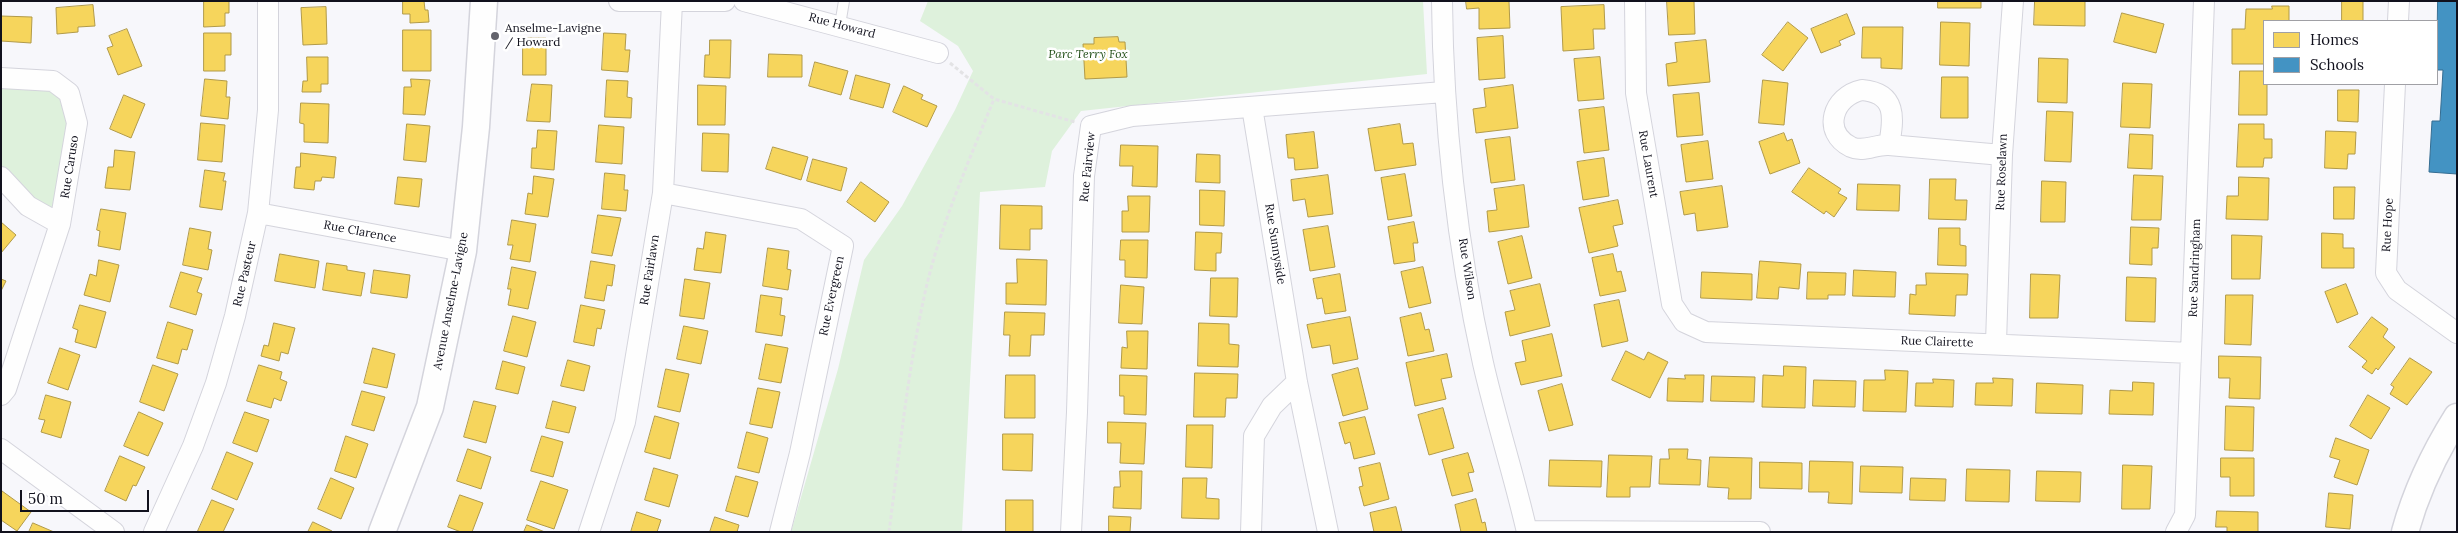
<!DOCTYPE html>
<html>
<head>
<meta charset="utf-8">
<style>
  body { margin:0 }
  #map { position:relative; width:2458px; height:533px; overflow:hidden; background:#f7f7fb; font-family:Lora,serif }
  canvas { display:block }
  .frame { position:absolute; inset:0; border:2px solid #11111d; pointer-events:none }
  .legend { position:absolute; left:2263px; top:20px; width:175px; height:65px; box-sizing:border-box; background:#fff; border:1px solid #a0a0a5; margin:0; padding:6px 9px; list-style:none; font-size:15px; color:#11111d }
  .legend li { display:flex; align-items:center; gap:10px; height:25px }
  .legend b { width:25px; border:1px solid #a0a0a5 }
  .scale { position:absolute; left:20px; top:490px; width:129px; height:22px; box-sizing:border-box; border:2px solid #11111d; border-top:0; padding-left:6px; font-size:15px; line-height:18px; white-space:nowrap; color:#11111d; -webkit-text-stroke:4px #fff; paint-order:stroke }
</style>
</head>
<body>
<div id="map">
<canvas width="2458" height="533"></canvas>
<div class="frame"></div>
<ul class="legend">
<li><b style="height:14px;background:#f6d55c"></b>Homes</li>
<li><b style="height:14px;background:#4393c3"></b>Schools</li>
</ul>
<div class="scale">50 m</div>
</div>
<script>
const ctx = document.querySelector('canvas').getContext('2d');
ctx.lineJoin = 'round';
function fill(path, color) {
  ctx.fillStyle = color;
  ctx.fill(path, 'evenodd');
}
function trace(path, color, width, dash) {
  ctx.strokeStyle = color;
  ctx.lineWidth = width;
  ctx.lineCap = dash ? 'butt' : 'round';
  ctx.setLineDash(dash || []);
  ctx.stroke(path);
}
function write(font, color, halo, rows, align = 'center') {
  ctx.font = font + ' Lora,serif';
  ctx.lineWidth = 5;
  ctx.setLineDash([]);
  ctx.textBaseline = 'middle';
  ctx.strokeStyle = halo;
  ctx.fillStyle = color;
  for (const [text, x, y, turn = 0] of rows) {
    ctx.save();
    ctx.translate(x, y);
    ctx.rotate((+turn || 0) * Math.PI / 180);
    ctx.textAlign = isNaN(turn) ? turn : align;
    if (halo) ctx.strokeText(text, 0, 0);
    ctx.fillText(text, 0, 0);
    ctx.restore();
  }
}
const green = new Path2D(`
  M928 1H1423L1427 74 1081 111 1052 151 1045 187 980 192 962 532H791L838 369 864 260 902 206 955 110 973 71 958 46 920 21Z
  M1 83 53 91 64 103 68 126 54 212C34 202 12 187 2 166 0 157 1 97 1 83Z`);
const homes = new Path2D(`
  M204 1H229V13H225V26L204 27Z
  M403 1H424L425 10H428L429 22 410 23V14H403Z
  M1466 1H1509L1510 28 1479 29V8L1467 9Z
  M1667 1H1694L1695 34 1669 35Z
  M1938 1H1981V8H1938Z
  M2035 1H2085V26L2034 25Z
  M2342 1H2363V21H2342Z
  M93 5 95 26 78 27V32L57 34 56 8Z
  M1604 5 1605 29H1593L1594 49 1563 51 1561 7Z
  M2272 6H2289V21H2264V64H2232V29H2245L2246 9H2272Z
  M326 7 327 44 303 45 301 8Z
  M2122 13 2164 24 2156 53 2114 42Z
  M1847 14 1855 34 1839 41 1841 45 1821 53 1811 29Z
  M1 16 32 17 31 43 1 41Z
  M1788 22 1808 38 1783 71 1762 55Z
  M1941 22 1970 23 1969 66 1940 65Z
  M1863 27H1903L1902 69 1881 68V58H1862Z
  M127 29 142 66 118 75 107 48 113 46 109 36Z
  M403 30H431V71H403Z
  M204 33H231V55H225V71H204Z
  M604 33 626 34 625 50H630L628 72 602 70Z
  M1503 36 1505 78 1479 80 1477 38Z
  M1118 37 1119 42H1125L1127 77 1085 79 1083 44H1094V38Z
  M523 38H546V75H523Z
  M710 40H731L730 78 704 77 705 55H709Z
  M1706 40 1710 82 1668 86 1666 64 1677 62 1675 43Z
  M769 54 802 55V77H768Z
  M307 57H328V84H321V92H302L303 81H307Z
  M1600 57 1604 99 1578 101 1574 59Z
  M2039 58 2068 59 2067 103 2038 102Z
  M815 62 848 71 841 95 809 86Z
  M2240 71H2264V84H2267V115H2239Z
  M856 75 890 84 883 108 850 99Z
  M1942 77H1968V118H1941Z
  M205 79 227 81 226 97H230L228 119 201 116Z
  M411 79 430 80 425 115 403 114 404 87H411Z
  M607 80 628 81 627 97 632 98 631 118 605 117Z
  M1763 80 1788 83 1784 125 1759 123Z
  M2123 83 2152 84 2150 128 2121 127Z
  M532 84 552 85 550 122 527 121Z
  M698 85 726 86 725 125H698Z
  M1513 85 1518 128 1476 133 1473 109 1486 107 1484 89Z
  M904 86 923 95 921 99 937 106 927 127 893 112Z
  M2338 90H2359L2358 122 2338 121Z
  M1699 93 1703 135 1677 137 1673 95Z
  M124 95 145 104 131 138 110 129Z
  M301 103 329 104 328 143 304 142V124L300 123Z
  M1604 107 1609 150 1584 153 1579 110Z
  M2047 111 2073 112 2071 162 2045 161Z
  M201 123 225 125 222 162 198 160Z
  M407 124 430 126 426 162 404 160Z
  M1400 124 1403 144 1413 143 1416 165 1375 171 1368 129Z
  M2239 124H2264V139H2272V158H2264L2263 167H2237Z
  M599 125 624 127 622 164 596 162Z
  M538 130 557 131 554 170 531 168 532 148H536Z
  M2326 131 2356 132 2355 154H2348L2347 169 2325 168Z
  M1314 132 1318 168 1295 170 1294 158H1288L1286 135Z
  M703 133 729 134 728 172 702 171Z
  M1784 133 1787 141 1792 139 1800 163 1770 174 1759 142Z
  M2130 134 2153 135 2152 169 2128 168Z
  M1510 137 1515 180 1491 183 1485 140Z
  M1708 141 1713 179 1686 182 1681 145Z
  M1121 145 1158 146 1157 187 1132 186 1133 166H1120Z
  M773 147 808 157 801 180 766 169Z
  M115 150 135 152 130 190 105 188 108 167H113Z
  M301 153 336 157 334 178 322 177 321 181H315L314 190 294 188 296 167H300Z
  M1197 154 1220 155V183L1196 182Z
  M1604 158 1609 196 1583 200 1577 162Z
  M813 159 847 168 841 191 807 181Z
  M1809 168 1841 189 1838 193 1847 198 1834 217 1826 211 1824 214 1792 192Z
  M205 170 225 173 223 181H226L222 210 200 207Z
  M605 173 625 175 624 190H628L626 211 602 209Z
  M1405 174 1412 216 1388 220 1381 178Z
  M1328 175 1333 214 1308 217 1305 199 1293 201 1291 180Z
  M2134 175 2163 176 2161 220H2132Z
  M534 176 554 179 548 217 525 214 528 193 532 194Z
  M398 177 422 179 419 207 395 204Z
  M2239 177 2269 178 2268 220 2226 219 2227 196H2238Z
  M1930 179H1956L1955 200H1967L1966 220 1929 219Z
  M2042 181 2066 182 2065 222H2041Z
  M861 182 889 202 875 222 847 202Z
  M1858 184 1900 185 1899 211 1857 210Z
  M1524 185 1529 227 1489 232 1487 211 1497 210 1494 189Z
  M1722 186 1728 227 1697 231 1695 213 1684 215 1680 192Z
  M2334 187H2355L2354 219H2334Z
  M1200 190 1225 191 1224 226 1200 225Z
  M1128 196H1150L1149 232H1122V211H1128Z
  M1618 200 1623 224 1613 226 1618 246 1589 253 1579 208Z
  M1001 205 1042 206V229H1030V250L1000 249Z
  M101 209 126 213 120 250 98 246 100 231 97 230Z
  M598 215 621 218 612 256 592 253Z
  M512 220 536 224 530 262 510 259 513 245H508Z
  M1 222 16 235 1 253Z
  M1414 222 1418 243H1413L1415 261 1394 264 1388 227Z
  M1328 226 1335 267 1310 271 1303 230Z
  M2131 227 2159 228 2158 248H2152V265L2130 264Z
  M190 228 211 232 208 249 212 250 208 270 183 265Z
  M1939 228H1960V245L1966 246V266L1938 265Z
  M706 232 726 235 721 273 694 270 697 248 703 249Z
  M1196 232 1222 233 1221 253H1216V271L1195 270Z
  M2322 233 2343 234V248H2354V268H2322Z
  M2232 235 2262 236 2260 279H2232Z
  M1522 236 1532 278 1508 284 1498 242Z
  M1121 240H1148L1147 278 1125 277V260H1120Z
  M768 248 789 251 787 269 791 270 788 290 763 286Z
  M280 254 319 261 315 288 275 281Z
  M1613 254 1617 272 1621 271 1626 291 1600 296 1592 258Z
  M1017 259 1047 260 1046 305 1006 304V283H1017Z
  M99 260 119 265 110 302 84 295 90 274 96 276Z
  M591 261 615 265 612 286 607 285 604 301 585 298Z
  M1760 261 1801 264 1799 289 1779 287 1778 299 1757 298Z
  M327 263 347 266V270L365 273 361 296 323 290Z
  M512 267 536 272 528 309 508 305 511 289H508Z
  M1423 267 1431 303 1409 308 1401 272Z
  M374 270 410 275 407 298 371 293Z
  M1854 270 1896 272 1895 297 1853 296Z
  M181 272 202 278 197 292 202 294 196 315 170 307Z
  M1702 272 1752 274V300L1701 298Z
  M1808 272 1846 273 1845 295H1828V299H1807Z
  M1926 273 1968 274 1967 295H1956L1955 316 1909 314 1910 294 1916 295V285H1926Z
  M1340 274 1346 311 1325 314 1322 298 1317 299 1313 279Z
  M2031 274 2060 275 2058 318H2030Z
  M2127 277 2156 278 2155 322 2126 321Z
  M1211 278H1238L1237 317 1210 316Z
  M1 279 6 281 1 291Z
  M685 279 710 283 704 319 680 316Z
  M1540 284 1550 326 1510 336 1505 312 1515 310 1510 291Z
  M2346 284 2358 314 2337 323 2325 292Z
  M1121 285 1144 287 1142 324 1119 323Z
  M761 295 782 298 780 315 785 316 782 336 756 332Z
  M2226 295H2253L2251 345 2225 344Z
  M1619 300 1628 341 1602 347 1594 305Z
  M80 305 106 312 96 348 75 342 78 330 73 328Z
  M581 305 605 310 601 329 597 328 594 346 574 342Z
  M1005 312 1045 313 1044 335H1031L1030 356H1009L1010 335H1004Z
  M1421 313 1425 330 1429 329 1434 351 1408 356 1400 318Z
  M513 316 536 322 527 357 504 351Z
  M1350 317 1358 359 1333 364 1330 345 1312 348 1307 325Z
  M2372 317 2388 329 2383 337 2395 347 2378 370 2376 368 2372 374 2362 367 2367 361 2349 347Z
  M168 322 193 330 187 350 182 349 178 364 157 358Z
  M274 323 295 328 288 354 281 352 279 361 261 356 264 345 268 346Z
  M1199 323 1229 324V344L1239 345 1238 367 1198 366Z
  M684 326 708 331 701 364 677 359Z
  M1127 331H1148L1147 369 1121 368 1122 347 1127 348Z
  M1552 334 1562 376 1521 385 1515 363 1526 361 1522 341Z
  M766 344 788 348 781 383 759 379Z
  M60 348 80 355 68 390 48 383Z
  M373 348 395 354 387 388 364 383Z
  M1626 351 1644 360 1648 352 1668 362 1650 398 1612 380Z
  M1447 354 1452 377 1441 379 1446 399 1415 406 1406 363Z
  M2219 356 2261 357 2260 399 2229 398 2230 378H2219Z
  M2410 358 2432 372 2407 405 2390 394 2394 387 2391 385Z
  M568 360 590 366 584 391 561 386Z
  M503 361 525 367 518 394 496 389Z
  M153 365 178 374 164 411 140 402Z
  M259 365 282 372 280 379 287 382 281 401 274 398 271 408 247 401Z
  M1784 366 1806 367 1805 408 1762 407 1763 375 1783 376Z
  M1358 368 1368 409 1343 416 1332 375Z
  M666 369 689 374 680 412 658 407Z
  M1885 370 1908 371 1906 412 1863 411 1864 380H1885Z
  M1195 373 1238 374 1237 398H1226L1225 417H1194Z
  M1006 375H1035V418H1005Z
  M1120 375 1147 376 1146 415 1124 414V396H1120Z
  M1685 375H1704L1703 402 1667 401 1668 378 1685 379Z
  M1712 376 1755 377 1754 402 1711 401Z
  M1993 378 2013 379 2012 406 1975 405 1976 383H1993Z
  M1933 379 1954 380 1953 407 1915 406 1916 383H1933Z
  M1814 380 1856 381 1855 407 1813 406Z
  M2133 382 2154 383 2153 415 2109 414 2110 390 2132 391Z
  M2037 383 2083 385 2082 414 2036 413Z
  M1562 384 1573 425 1549 431 1538 391Z
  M758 388 780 392 772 428 750 424Z
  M362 391 385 397 374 431 352 425Z
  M46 395 71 402 61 438 41 432 45 420 39 419Z
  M2368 395 2390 408 2371 439 2350 426Z
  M474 401 496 406 486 443 464 437Z
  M553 401 576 407 569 433 546 428Z
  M2226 406 2254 407 2253 451 2225 450Z
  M1443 408 1454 448 1429 455 1418 415Z
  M139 412 163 423 148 456 124 446Z
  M245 412 269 420 257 452 233 443Z
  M655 416 679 423 670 459 645 452Z
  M1365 417 1375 454 1354 459 1350 442 1345 444 1339 423Z
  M1108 422 1146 423 1144 464 1120 463 1121 443H1108Z
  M1187 425H1213L1212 468 1186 467Z
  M747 432 768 438 759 473 738 468Z
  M1003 434H1033L1032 471 1003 470Z
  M346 436 368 444 356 478 335 471Z
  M542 436 563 442 553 477 531 471Z
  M2336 438 2369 450 2357 485 2334 477 2340 460 2330 457Z
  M468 449 491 457 481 489 457 481Z
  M1669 449H1688L1687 459 1701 460 1700 485 1659 484 1660 459H1669Z
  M227 452 253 463 237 500 212 489Z
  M1468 453 1474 472 1468 473 1473 491 1452 496 1442 460Z
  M1609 455 1652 456 1650 487H1630V497H1607Z
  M120 456 145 467 136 486 133 485 126 501 105 491Z
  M1710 457 1752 458 1751 499H1728L1729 488 1708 487Z
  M2221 458H2254V496H2230V477H2221Z
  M1550 460 1602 461 1601 487 1549 486Z
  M1810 461 1853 462 1852 504 1828 503 1829 492H1809Z
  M1760 462 1802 463V489L1760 488Z
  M1380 463 1389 499 1364 506 1359 487 1363 486 1359 468Z
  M2123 465 2152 466 2150 509H2122Z
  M1861 466 1903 467 1902 493 1860 492Z
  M654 468 678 475 669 507 645 500Z
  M1967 469 2010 470 2009 502 1966 501Z
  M1120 471H1142L1141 509 1113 508 1114 487H1120Z
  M2037 471 2081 472 2080 502 2036 501Z
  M736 476 758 482 748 517 726 511Z
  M331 478 354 488 341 519 318 509Z
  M1183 478H1207L1206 498 1219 499V519L1182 518Z
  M1911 478 1946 479 1945 501 1910 500Z
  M541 481 568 490 554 529 527 520Z
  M2 491 31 512 17 531 1 520Z
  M2329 493 2353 495 2350 529 2326 527Z
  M460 495 483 503 472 532H461L448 527Z
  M1476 499 1482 523 1485 522 1487 532H1461L1455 505Z
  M212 500 234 509 223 532H201L198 531Z
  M1006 500H1033V532H1006Z
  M1396 507 1402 532H1374L1370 513Z
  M2217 511 2258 512V532H2227V527H2216Z
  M637 512 661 520 657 532H631Z
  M1109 516 1131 517 1130 532H1109Z
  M715 517 739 525 737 532H710Z
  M313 522 332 531V532H308Z
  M33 523 54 532H29Z
  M527 525 545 532H524Z`);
const schools = new Path2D(`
  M2438 1H2457V174L2429 172 2432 121H2440L2443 70H2437Z`);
const path = new Path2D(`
  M950 63 994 99 1075 122
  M889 532C900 449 908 366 927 284 942 222 970 158 994 99`);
const service = new Path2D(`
  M840 25 844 1`);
const minor = new Path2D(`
  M619 1H725
  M744 1 938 53
  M1442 1C1443 119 1457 247 1483 363 1496 420 1514 475 1527 532
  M1635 1 1636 93 1672 304 1684 322 1706 332 2191 353
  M2398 21 2399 1
  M1 78 53 81 69 93 77 123 60 224 6 389 1 395
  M2395 84 2386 273 2397 290 2457 333
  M1862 90C1897 93 1894 118 1889 145 1875 144 1864 153 1851 147 1821 132 1833 96 1862 90Z
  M1252 107 1297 382 1328 532
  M1889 145 2002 155
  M1 177 28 206 60 224
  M663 193 801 219 843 246 800 453 780 532
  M258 213 463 251
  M1996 343 2002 155 2013 1
  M1 449 114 532
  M1527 531 1760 532
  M154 532 193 446 216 383 235 316 258 213 268 110V1
  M589 532 625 422 663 193 672 2
  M1071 532 1077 412 1084 176 1091 126 1132 116 1444 92
  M1251 532 1254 436 1272 406 1297 382
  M2176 532 2185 515 2204 1`);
const tertiary = new Path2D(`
  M382 532 430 407 463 251 476 127 484 1
  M2405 532C2416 492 2435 452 2457 417`);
const markers = [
  [495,36,5,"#62626b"]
];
const streetNames = [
  ["Rue Howard",842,26,15],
  ["Rue Laurent",1648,164,80],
  ["Rue Caruso",70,167,-81],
  ["Rue Fairview",1088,167,-84],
  ["Rue Roselawn",2002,172,-88],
  ["Rue Hope",2388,225,-87],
  ["Rue Clarence",360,232,11],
  ["Rue Sunnyside",1275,244,81],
  ["Rue Sandringham",2195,268,-88],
  ["Rue Wilson",1467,269,81],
  ["Rue Fairlawn",650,270,-81],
  ["Rue Pasteur",245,274,-77],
  ["Rue Evergreen",832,296,-78],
  ["Avenue Anselme-Lavigne",451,301,-79],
  ["Rue Clairette",1937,342,2]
];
const poiNames = [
  ["Anselme-Lavigne",505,29],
  ["/ Howard",505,43]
];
const parkNames = [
  ["Parc Terry Fox",1088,55]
];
fill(green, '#def1dc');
fill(homes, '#f6d55c');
trace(homes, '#b19a49', 1);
fill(schools, '#4393c3');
trace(schools, '#346c91', 1);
trace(service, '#d4d4dc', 12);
trace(minor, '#d4d4dc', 22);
trace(tertiary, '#d4d4dc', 29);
trace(path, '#e3e3e5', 3, [4, 2.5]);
trace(service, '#fefefe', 10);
trace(minor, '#fefefe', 20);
trace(tertiary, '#fefefe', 26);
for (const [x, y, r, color] of markers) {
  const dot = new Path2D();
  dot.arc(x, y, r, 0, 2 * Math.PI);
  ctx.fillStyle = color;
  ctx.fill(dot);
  trace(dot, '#fff', 2);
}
write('12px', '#11111d', '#fff', streetNames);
write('12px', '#11111d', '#fff', poiNames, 'left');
write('italic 12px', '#214e16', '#fff', parkNames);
</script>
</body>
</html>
